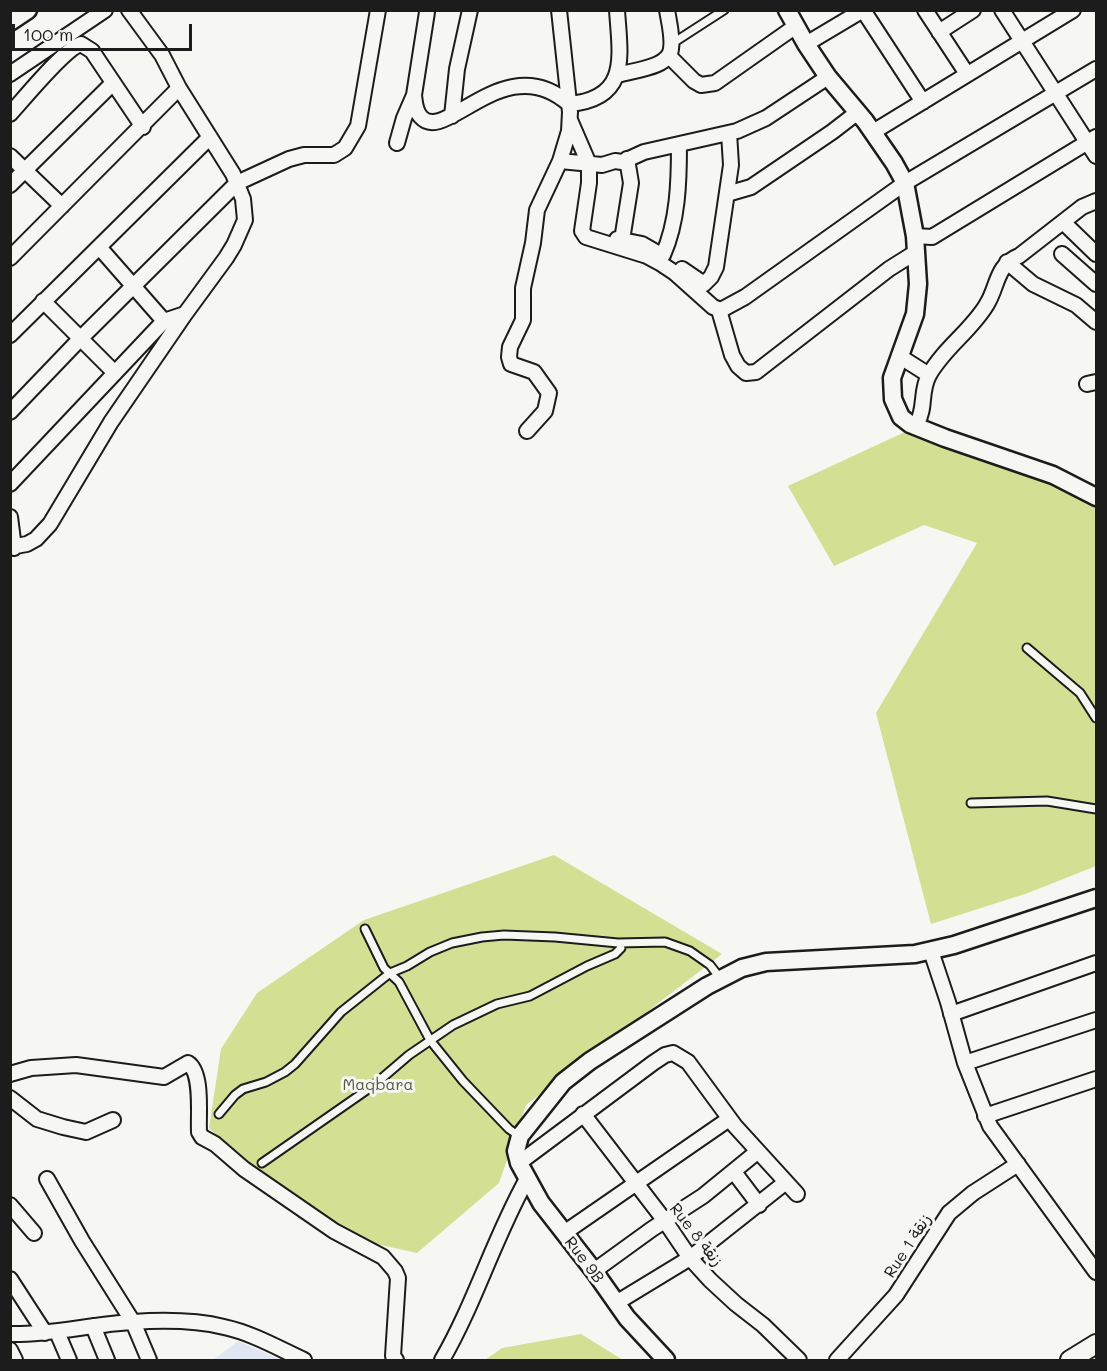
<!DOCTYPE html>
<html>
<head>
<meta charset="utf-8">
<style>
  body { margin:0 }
  #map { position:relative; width:1107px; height:1371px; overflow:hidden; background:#f6f6f2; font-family:Mali,sans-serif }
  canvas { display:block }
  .frame { position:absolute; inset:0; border:12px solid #1c1c1c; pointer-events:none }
  .scale { position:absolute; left:12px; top:24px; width:180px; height:27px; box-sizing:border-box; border:3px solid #1c1c1c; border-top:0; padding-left:8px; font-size:18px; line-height:21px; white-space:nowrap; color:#1c1c1c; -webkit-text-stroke:4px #f6f6f2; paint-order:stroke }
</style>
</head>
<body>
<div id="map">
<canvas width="1107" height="1371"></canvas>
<div class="frame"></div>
<div class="scale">100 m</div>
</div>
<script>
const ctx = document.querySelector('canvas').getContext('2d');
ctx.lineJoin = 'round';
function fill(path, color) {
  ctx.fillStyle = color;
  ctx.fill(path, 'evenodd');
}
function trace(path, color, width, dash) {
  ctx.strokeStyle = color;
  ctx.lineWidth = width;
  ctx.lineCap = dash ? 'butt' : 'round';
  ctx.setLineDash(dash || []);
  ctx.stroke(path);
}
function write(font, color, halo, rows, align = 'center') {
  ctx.font = font + ' Mali,"Playpen Sans Arabic",sans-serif';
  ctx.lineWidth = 6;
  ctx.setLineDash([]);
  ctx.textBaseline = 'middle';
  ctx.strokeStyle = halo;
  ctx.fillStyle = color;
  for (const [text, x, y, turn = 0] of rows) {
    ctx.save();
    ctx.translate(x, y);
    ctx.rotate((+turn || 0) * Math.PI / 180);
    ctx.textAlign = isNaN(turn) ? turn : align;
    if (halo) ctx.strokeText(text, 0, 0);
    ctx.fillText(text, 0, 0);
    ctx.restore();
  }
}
const built = new Path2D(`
  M238 1341 282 1360H213Z`);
const green = new Path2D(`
  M905 432 1058 483 1096 504V866L1028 893 931 924 876 713 977 543 924 525 834 566 788 486Z
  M554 855 722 954 526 1105 499 1183 417 1253 327 1233 209 1128 221 1049 257 993 364 920Z
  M581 1334 623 1360H485L502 1348Z`);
const service = new Path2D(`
  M673 43 724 10
  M1027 648 1080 693 1096 718
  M971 803 1047 801 1096 809
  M365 929 384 968 399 982 430 1040 463 1081 509 1129 519 1136
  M219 1114 235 1095 243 1089 266 1082 285 1072 295 1064 341 1012 390 973 407 966 430 952 452 943 482 937 504 935 555 937 618 943 665 942 690 951 710 965 720 978
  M262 1163 374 1085 409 1055 453 1025 497 1004 530 996 587 966 615 954 621 948 620 943`);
const minor = new Path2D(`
  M863 10 923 102
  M925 10 967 74
  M1002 10 1096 156
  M427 12 414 95C415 103 415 111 421 117 445 145 505 47 569 104 630 99 620 56 617 10
  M939 32 973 10
  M806 44 863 10
  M669 56 694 81 701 85 715 83 796 26
  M10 74 105 10
  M618 75C633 70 669 68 671 49 673 37 669 22 667 10
  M10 114C24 99 65 48 81 44L92 51 143 127
  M452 116 457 69 470 10
  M570 120 589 164V183L582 231 586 237 647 256 660 263 675 273 713 307 721 310 745 297 905 183 1096 69
  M873 132 1073 10
  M397 143 404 118 414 95
  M10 156 62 206
  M560 161 602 165 615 161 622 162 644 152 737 131 766 118 828 77
  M10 185 113 83
  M727 194 751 187 832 132 858 112
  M1063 222 1096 254
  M915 236 932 237 1096 137
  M617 239 642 244 661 255
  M622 240 631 183 627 159
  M99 247 164 321
  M1062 254 1096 284
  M663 255C678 221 679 182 679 145
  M10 258 179 88
  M1007 262 1033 284 1076 305 1096 322
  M682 269 704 284 711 277 716 267 731 165 729 133
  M43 301 115 373
  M719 310 732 355 738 366 746 373 756 372 889 269 916 252
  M10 335 210 137
  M899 356 929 375
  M1087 384 1096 382
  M10 412 80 339 237 183 289 159 304 155H334L345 148 358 126 378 10
  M910 424 917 423C926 408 920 391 929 375 944 348 972 330 987 304 998 286 996 265 1019 256L1082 207 1096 201
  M527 431 545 411 549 393 534 372 511 364 509 357 510 347 523 320V288L533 243 537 210 560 161 569 131 570 112 559 10
  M10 484 164 321 185 314
  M10 517 14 548
  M10 547 27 544 36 539 50 524 111 422 185 314 226 258 234 245 245 220 243 199 233 174 179 88 162 55 129 10
  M931 951 948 1002 965 1063 990 1126 1096 1272
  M951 1014 1096 963
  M965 1063 1096 1020
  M10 1074 31 1068 76 1065 164 1077 188 1063C203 1073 198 1114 199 1132L202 1137 215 1144 244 1169 334 1231 383 1257 395 1271 398 1278 393 1356 396 1360
  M10 1098 37 1119 63 1127 86 1132 113 1120
  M583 1114 665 1221 690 1258 710 1280 736 1304 763 1325 799 1360
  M985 1116 1096 1079
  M519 1163 653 1063 665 1055 673 1053 688 1062 735 1126 797 1194
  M734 1172 759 1205
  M47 1179 82 1241 133 1322 149 1360
  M10 1205 34 1233
  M564 1233 729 1119
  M594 1271 652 1229 703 1196 757 1152
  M10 1279 45 1333
  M616 1303 690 1258 786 1182
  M93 1326 107 1360
  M57 1332 69 1360
  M10 1334C52 1335 92 1324 133 1322 162 1320 195 1320 224 1327 252 1333 278 1348 304 1360
  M10 1350 15 1360
  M442 1360C475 1303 494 1238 527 1179
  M837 1360 896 1295 949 1213 973 1193 1018 1164`);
const tertiary = new Path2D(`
  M787 10 806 44 828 77 865 121 894 163 905 183 915 236 918 284 915 314 892 378 893 399 901 417 910 424 945 438 1053 475 1096 497
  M10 22 28 10
  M666 1360 627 1318 594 1271 541 1203 519 1163 516 1151 520 1136 563 1082 590 1061 618 1043 707 986 742 968 766 962 915 954 954 945 1096 898`);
const secondary = new Path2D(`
  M1070 1360 1096 1344`);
const parkNames = [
  ["Maqbara",378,1085]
];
const streetNames = [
  ["Rue 8 زنقة",696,1235,52],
  ["Rue 1 زنقة",908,1246,-57],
  ["Rue 9B",584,1260,53]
];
fill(built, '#e0e7f2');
fill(green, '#d3e093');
trace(service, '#1c1c1c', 11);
trace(minor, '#1c1c1c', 18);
trace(tertiary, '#1c1c1c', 21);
trace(secondary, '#1c1c1c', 22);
trace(service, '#f6f6f2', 7);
trace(minor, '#f6f6f2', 14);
trace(tertiary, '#f6f6f2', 16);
trace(secondary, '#f6f6f2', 18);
write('16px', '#535740', '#f6f6f2', parkNames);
write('16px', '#1c1c1c', '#f6f6f2', streetNames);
</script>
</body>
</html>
